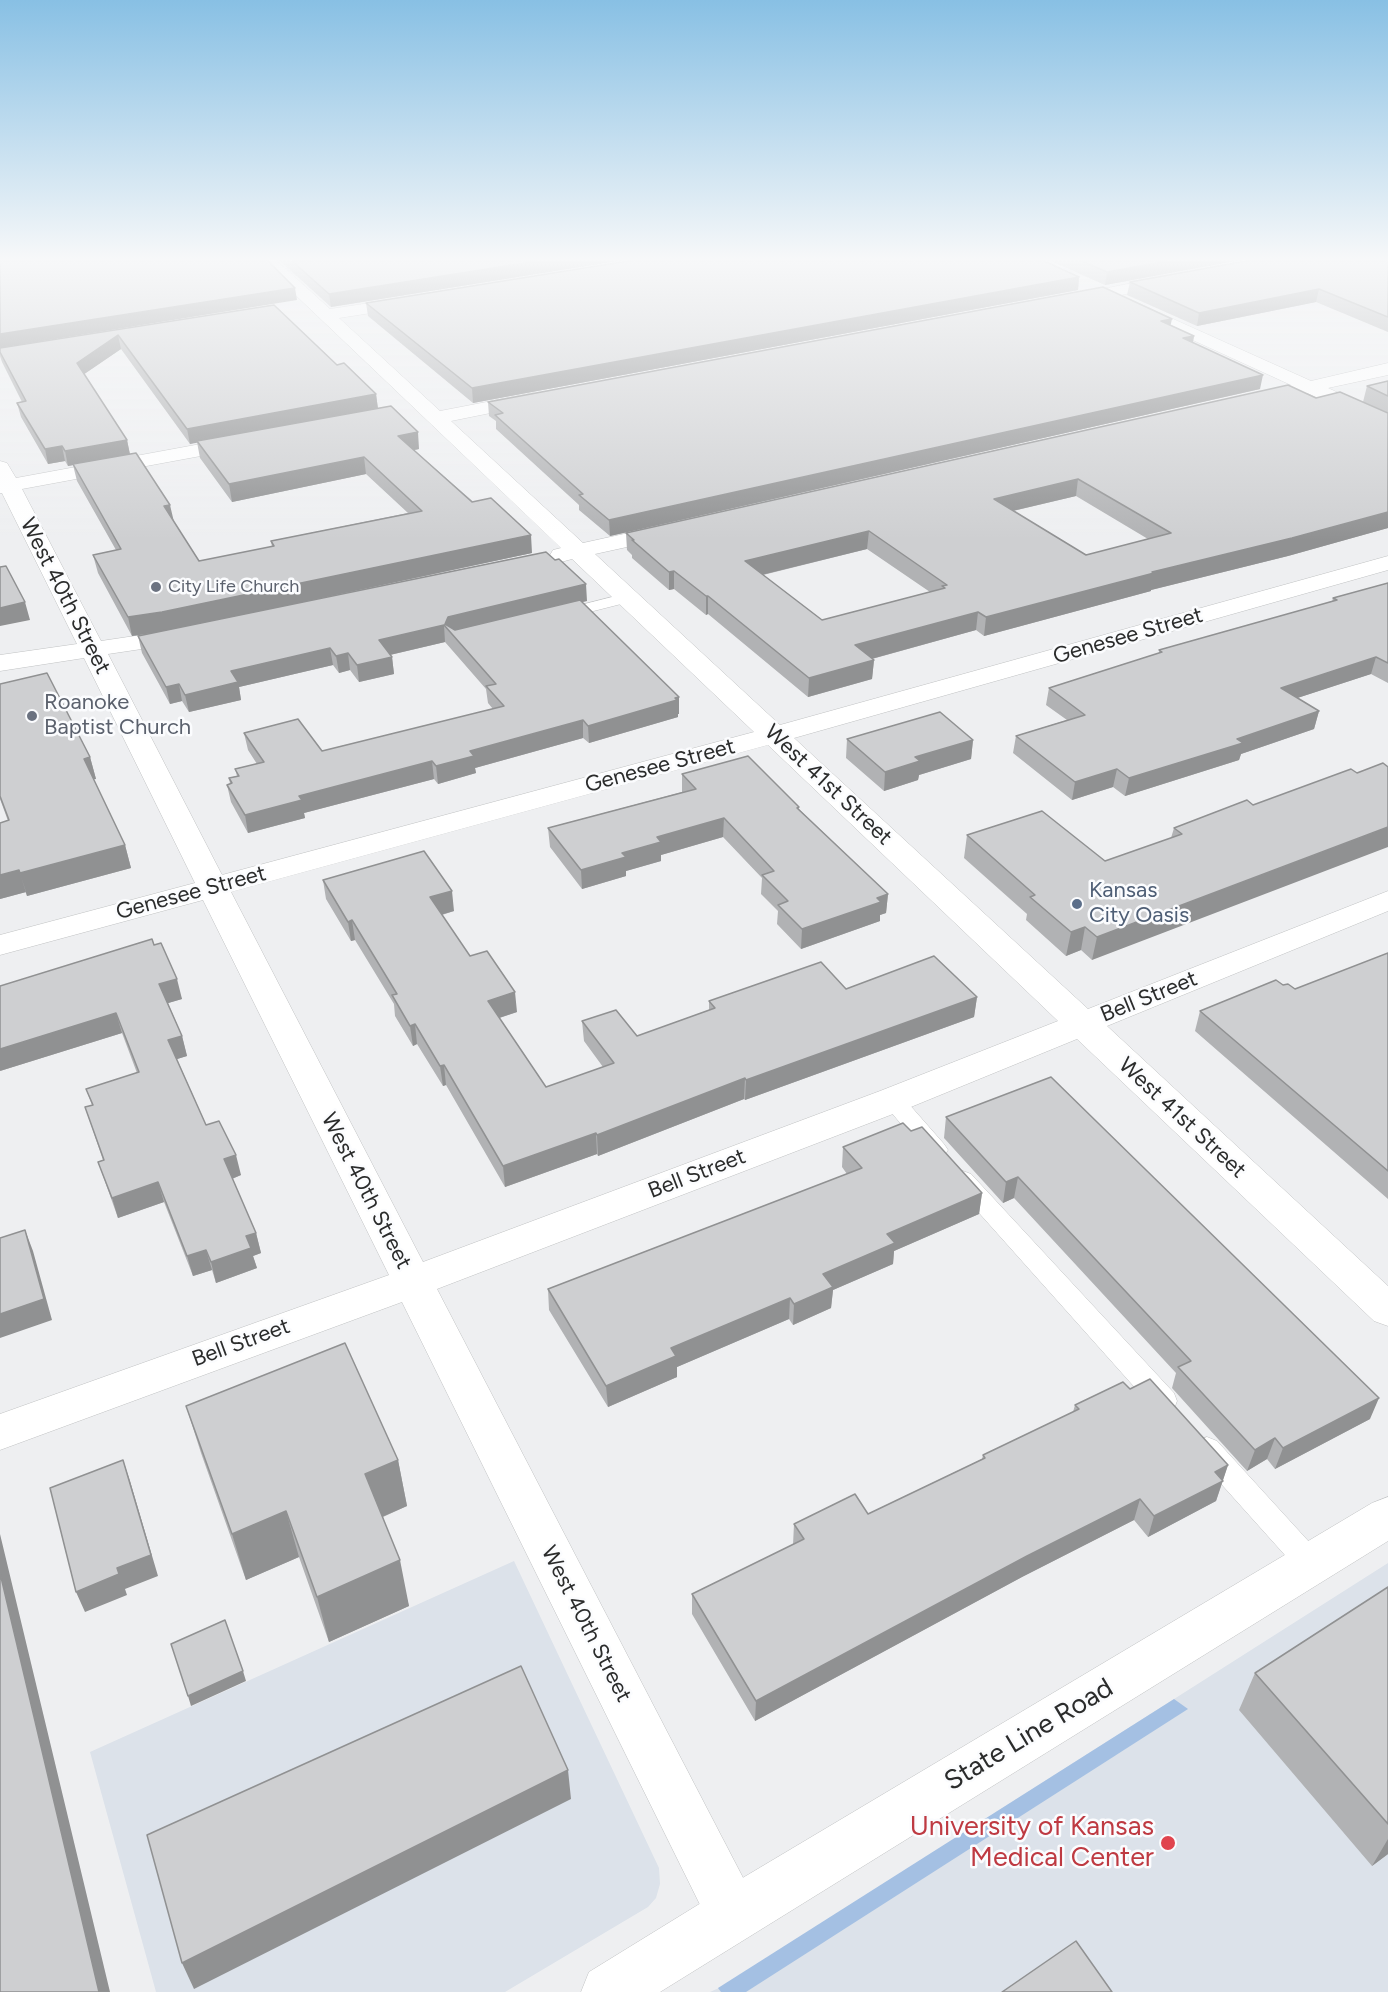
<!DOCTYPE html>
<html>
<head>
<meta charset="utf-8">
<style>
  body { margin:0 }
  canvas { display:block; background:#eeeff1 }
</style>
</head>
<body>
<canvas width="1388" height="1992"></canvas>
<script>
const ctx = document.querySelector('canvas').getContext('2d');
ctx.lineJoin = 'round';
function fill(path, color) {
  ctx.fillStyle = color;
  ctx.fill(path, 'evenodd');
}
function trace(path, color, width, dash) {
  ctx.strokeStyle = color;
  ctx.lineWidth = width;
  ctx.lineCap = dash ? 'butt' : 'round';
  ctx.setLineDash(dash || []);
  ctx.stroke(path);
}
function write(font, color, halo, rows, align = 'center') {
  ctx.font = font + ' Figtree,sans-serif';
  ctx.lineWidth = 5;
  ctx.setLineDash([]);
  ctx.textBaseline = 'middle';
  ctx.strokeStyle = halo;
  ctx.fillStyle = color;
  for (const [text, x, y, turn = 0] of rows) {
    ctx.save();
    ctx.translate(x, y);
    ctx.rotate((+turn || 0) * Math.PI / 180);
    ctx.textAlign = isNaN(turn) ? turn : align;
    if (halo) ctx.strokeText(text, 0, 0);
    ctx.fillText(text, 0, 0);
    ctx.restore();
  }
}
const built = new Path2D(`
  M514 1561 659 1868 660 1884 656 1898 648 1907 505 1992H156L90 1752Z
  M1388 1563V1992H710L721 1987Z`);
const green = new Path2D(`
  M1174 1699 1188 1709 746 1992H721L718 1988Z`);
const lane = new Path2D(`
  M628 593 636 598 633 601 562 619 554 614 557 611Z
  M893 1092 901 1095 944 1144 948 1150 944 1156 936 1158 928 1156 885 1105 882 1100 885 1095Z
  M963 1171 971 1174 1174 1393 1177 1401 1174 1409 1164 1412 1154 1409 955 1186 951 1180 955 1174Z
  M1207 1437 1217 1441 1321 1555 1326 1564 1321 1573 1311 1577 1301 1573 1197 1457 1193 1449 1197 1441Z`);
const street = new Path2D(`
  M260 261H277L330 309 410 297 416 298 418 302 416 306 339 318 440 411 533 393 540 395 543 399 540 403 451 421 583 543 669 524 677 526 680 531 677 536 595 554 780 725 1388 556V570L794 738 1088 1009 1388 891V911L1107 1026 1388 1286V1326L1374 1321 1077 1039 906 1109 437 1289 752 1895 760 1914 752 1933 733 1941 714 1933 402 1302 0 1450V1414L389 1275 203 900 0 955V935L195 883 84 658 0 671V655L77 644 2 493H0V461L7 463 16 478 244 436 251 438 254 442 251 446 244 448 22 489 101 641 182 629 191 631 194 636 191 641 182 643 108 654 222 875 754 732 572 559 561 562 553 560 550 555 553 550 561 548ZM768 745 1058 1021 880 1091 423 1262 231 892Z
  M1173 275 1181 280 1179 283 1068 306 1060 301 1068 296Z
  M1131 300 1311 381 1388 363V375L1328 388 1388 416V429L1307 393 1255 405 1248 403 1245 399 1248 395 1291 385 1125 309 1123 305 1125 301Z`);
const secondary = new Path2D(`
  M1388 1497V1541L660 1992H581L589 1972 714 1895 1372 1503Z`);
const wall = new Path2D(`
  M280 261H617L331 307Z
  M1051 261H1235L1105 285Z
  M1388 261V332L1316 302 1197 326 1127 295 1130 282Z
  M1079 277 1078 290 473 403 368 316 366 303Z
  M274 305 337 365 376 394 378 409 419 449 414 450 532 553 219 620 587 601 582 602 679 714H678V717L589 743 583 738 475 768 476 773 438 784 434 779 304 813 305 818 248 833 231 802 227 785 230 784 229 778 237 776 235 769 257 764 248 750 244 733 322 751 493 709 488 703 486 689 445 642 390 655 392 657 394 674 359 682 350 670 339 673 333 665 239 687 241 700 189 712 182 701 170 704 142 653 138 636 162 631 132 636 98 573 93 555 116 550 77 481 73 465 68 466 65 461 48 464 21 417 17 403 22 402 2 362 0 356V348ZM121 349 190 444 197 442 200 458 232 502 366 474 408 513 271 541 272 547 199 561 130 454 127 440 84 374Z
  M1171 325 1194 336 1193 343 1260 389 610 536 579 510V505L496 429V421L489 416 488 402Z
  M1388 381V528L1288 556 1151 590V591L984 636 976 630 872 659 874 660 872 679 808 697 708 614 706 615 674 589 669 590 632 558V555L627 550 626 533 1316 398 1363 402 1367 386ZM1076 496 1148 539 1086 555 1013 511ZM867 549 930 592 822 620 763 575Z
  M1388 583V683L1371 674 1297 698 1319 711 1314 729 1241 754 1239 760 1125 796 1113 787 1072 800 1013 753 1016 736 1067 720 1046 705 1049 688 1159 653V650L1332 602 1333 598Z
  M0 684 90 757 96 779H93L125 845 131 868 27 896 26 892 0 899V823L8 821 0 799Z
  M847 739 973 740 971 759 919 775 918 780 884 791 846 758Z
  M682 774 799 807V809L888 894 886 913 880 915V921L801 949 777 924 778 911 761 894 762 878 723 837 661 855V861L626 871V876L582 889 550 847 548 828 682 792Z
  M1247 800 1092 960 1081 950 1066 956 1026 920 1027 914 964 858 967 835 1105 861 1171 838 1174 828Z
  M323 880 454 911 442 915 470 956 517 1012 499 1018 546 1087 603 1067 584 1041 582 1021 637 1036 709 1010V1001L846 989 977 997 974 1017 745 1100 744 1099 598 1156 597 1154 505 1187 446 1085 443 1086 417 1044 413 1046 395 1016 394 1004 355 940 351 941 326 899Z
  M154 945 182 999 168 1003 182 1036 187 1056 177 1059 206 1125 241 1175 232 1179 256 1233 261 1253 253 1256 257 1268 216 1283 212 1270 193 1276 164 1202 118 1218 98 1162 103 1160 85 1107 92 1105 86 1089 137 1073 122 1033 0 1071Z
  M1388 953V1199L1195 1031 1200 1011 1283 985 1295 989Z
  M946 1117 1370 1419 1275 1469 1267 1459 1247 1471 1172 1388 1176 1373 1014 1198 1003 1203 944 1138Z
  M911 1131 982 1193 979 1214 894 1251 893 1264 833 1290 831 1308 793 1325 789 1319 677 1367V1377L608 1407 549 1310 548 1289 847 1174 842 1167 843 1147Z
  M1130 1389 1228 1465 1216 1501 1148 1537 1134 1520 1022 1577 755 1721 692 1614V1594L793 1545 794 1524 868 1514 982 1459 983 1455 1073 1412 1075 1405Z
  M186 1406 398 1460 407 1506 383 1517 409 1606 329 1642 299 1557 246 1580 201 1453Z
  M1388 1587V1854L1372 1866 1239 1710 1255 1673Z`);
const shadedWall = new Path2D(`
  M537 261H617L331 307 329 294Z
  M1168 261H1235L1105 285 1107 272Z
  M1079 277 1078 290 473 403 472 388Z
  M295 288 297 300 0 348V334Z
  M1319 289 1316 302 1197 326 1199 313Z
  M1172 319 1169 332 1161 321Z
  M118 335 121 349 80 377 77 363Z
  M1194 336 1191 350 1183 338Z
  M1263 375 1260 389 610 536 609 520Z
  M376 394 378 409 190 444 187 429Z
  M418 432 419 449 400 453 398 436Z
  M127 440 130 455 68 466 65 451Z
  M62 446 65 461 48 464 45 449Z
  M364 457 366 474 232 502 229 484Z
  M1078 479 1076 496 991 516 994 499Z
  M170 505 174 522 164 506Z
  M1388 512V528L1288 556 1151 590V591L984 636 986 617 1152 572Z
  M869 531 867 549 745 579V561Z
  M531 535 532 553 167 631 132 636 128 617Z
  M674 571V589L669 590V572Z
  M586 584 587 601 451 633 445 624 448 617Z
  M706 596H708V614L706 615Z
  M25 602 30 620 0 626V608Z
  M978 612 976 630 853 664 855 645Z
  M444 625 445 642 381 657 379 640Z
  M330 648 333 665 239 687 241 700 189 712 185 695 231 671Z
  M348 653 350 670 339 673 336 656Z
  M392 657 394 674 359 682 357 665Z
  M1376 657 1371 674 1276 705 1281 688Z
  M874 660 872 679 808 697 809 678Z
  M179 684 182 701 170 704 166 687Z
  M679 697V714H678V717L589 743 588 726Z
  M1319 711 1314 729 1241 754 1239 760 1125 796 1129 778 1237 739Z
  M583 720V738L475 768 476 773 438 784 436 766 470 751Z
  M973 740 971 759 919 775 918 780 884 791 885 772 915 757Z
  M90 757 96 779 89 780 84 759Z
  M432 761 434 779 304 813 305 818 248 833 245 815 299 796Z
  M1117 769 1113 787 1072 800 1075 782Z
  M724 818 723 837 661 855V861L626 871V876L582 889 581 870 657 837Z
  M1388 827V847L1092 960 1097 937Z
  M125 845 131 868 27 896 20 873Z
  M19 870 26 892 0 899V875Z
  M452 891 454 911 433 917 430 897Z
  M888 894 886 913 880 915V921L801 949 802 929 877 898Z
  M352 920 355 940 351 941 348 922Z
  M1085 927 1081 950 1066 956 1071 932Z
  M177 979 182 999 165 1004 159 984Z
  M515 992 517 1012 490 1021 488 1001Z
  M977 997 974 1017 745 1100 746 1080Z
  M116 1013 122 1033 0 1071V1049Z
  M415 1024 417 1044 413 1046 410 1026Z
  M182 1036 187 1056 174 1060 168 1040Z
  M444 1065 446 1085 443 1086 440 1066Z
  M745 1078 744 1099 598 1156 597 1135Z
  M596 1133 597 1154 505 1187 503 1166Z
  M236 1155 241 1175 229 1180 224 1159Z
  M1018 1177 1014 1198 1003 1203 1006 1182Z
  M158 1182 164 1202 118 1218 112 1198Z
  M982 1193 979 1214 894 1251 893 1264 833 1290 831 1308 793 1325 794 1304 823 1274 887 1234Z
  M25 1230 33 1251 52 1320 0 1338V1314Z
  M256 1233 261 1253 253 1256 257 1268 216 1283 211 1262 246 1236Z
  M206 1250 212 1270 193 1276 187 1256Z
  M790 1298 789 1319 677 1367V1377L608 1407 606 1386 671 1348Z
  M1379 1398 1370 1419 1275 1469 1283 1448Z
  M1275 1438 1267 1459 1247 1471 1255 1450Z
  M123 1460 130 1481 158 1576 125 1589 127 1595 85 1612 76 1592 117 1568Z
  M398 1460 407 1506 375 1520 365 1474Z
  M1228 1465 1216 1501 1148 1537 1154 1516 1215 1472Z
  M1140 1499 1134 1520 1022 1577 755 1721 756 1701 1027 1556Z
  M286 1511 299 1557 246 1580 232 1534Z
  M0 1534 110 1992H99L0 1573Z
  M400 1560 409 1606 329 1642 317 1597Z
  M243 1671 246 1681 191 1706 188 1696Z
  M568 1770 571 1799 194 1989 182 1963Z
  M1388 1839V1854L1372 1866Z`);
const building = new Path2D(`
  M0 261H268L295 288 0 334Z
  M292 261H537L329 294Z
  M628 261H1044L1079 277 472 388 366 303Z
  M1082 261H1168L1107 272Z
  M1246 261H1388V317L1319 289 1199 313 1130 282Z
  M1103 287 1172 319 1161 321 1194 336 1183 338 1263 375 609 520 579 495 583 494 495 415 503 413 488 402Z
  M274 305 337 365 344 363 376 394 187 429 118 335 77 363 127 440 65 451 62 446 45 449 17 403 26 401 0 352V348Z
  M1388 381V396L1367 386Z
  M1288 385 1316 398 1340 392 1388 413V512L1292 538 1152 572 1154 573 986 617 978 612 855 645 874 660 809 678 708 596H706L674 571 669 572 632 540H634L626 533ZM1078 479 1171 533 1086 555 994 499ZM869 531 947 585 942 586 945 588 822 620 745 561Z
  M391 406 418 432 398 436 472 502 491 498 531 535 162 612 128 617 93 555 121 549 73 464 136 453 170 505 164 506 199 561 274 546 271 541 422 511 364 457 229 484 197 441Z
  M546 552 555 560 559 559 586 584 448 617 445 624 455 630 580 600 679 697 675 698 677 700 588 726 583 720 470 751 474 756 436 766 432 761 299 796 302 800 245 815 227 785 232 783 229 778 239 776 235 769 264 762 244 733 298 719 322 751 504 706 486 686 496 684 444 625 379 640 392 657 357 665 348 653 336 656 330 648 231 671 238 682 185 695 179 684 166 687 138 636Z
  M6 566 25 602 0 608V567Z
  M1388 583V663L1376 657 1281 688 1319 711 1237 739 1243 743 1129 778 1117 769 1075 782 1016 736 1085 715 1049 688 1162 652 1159 650 1337 600 1333 598Z
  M47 673 90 757 84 759 125 845 20 873 19 870 0 875V823L9 820 0 796V684Z
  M940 712 973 740 915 757 920 761 885 772 847 739Z
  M748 756 799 807 797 808 888 894 877 898 881 902 802 929 778 905 788 901 762 875 774 871 724 818 657 837 661 842 622 853 626 857 581 870 548 828 696 789 682 774Z
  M1383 763 1388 767V827L1097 937 1085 927 1071 932 1030 897 1035 895 967 835 1042 811 1105 861 1182 834 1174 828 1247 800 1253 805 1351 769 1357 773Z
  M424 851 452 891 430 897 470 956 487 951 515 992 488 1001 546 1087 614 1063 582 1021 616 1010 637 1036 715 1008 709 1001 821 962 846 989 934 956 977 997 746 1080 745 1078 597 1135 596 1133 503 1166 444 1065 440 1066 415 1024 410 1026 392 995 397 994 352 920 348 922 323 880Z
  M152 939 154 945 161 943 177 979 159 984 182 1036 168 1040 206 1125 219 1121 236 1155 224 1159 256 1233 246 1236 251 1248 211 1262 206 1250 187 1256 158 1182 112 1198 98 1162 104 1160 85 1107 93 1105 86 1089 139 1072 116 1013 0 1049V986Z
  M1388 953V1171L1200 1011 1276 980 1283 985 1288 984 1295 989Z
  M1051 1077 1379 1398 1283 1448 1275 1438 1255 1450 1178 1367 1191 1361 1018 1177 1006 1182 946 1117Z
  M903 1123 911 1131 922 1127 982 1193 887 1234 895 1243 823 1274 833 1287 794 1304 790 1298 671 1348 676 1356 606 1386 548 1289 862 1168 843 1147Z
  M25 1230 44 1299 0 1314V1238Z
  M345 1343 398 1460 365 1474 400 1560 317 1597 286 1511 232 1534 186 1406Z
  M1150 1379 1228 1465 1215 1472 1223 1481 1154 1516 1140 1499 1027 1556 756 1701 692 1594 804 1539 794 1524 855 1494 868 1514 985 1458 983 1455 1079 1409 1075 1405 1123 1382 1130 1389Z
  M123 1460 151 1555 117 1568 119 1574 76 1592 50 1488Z
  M0 1573 99 1992H0Z
  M1388 1587V1824L1255 1673Z
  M225 1620 243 1671 188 1696 171 1644Z
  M521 1666 568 1770 182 1963 147 1835Z
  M1076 1941 1112 1992H1002Z`);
const markers = [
  [156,587,6,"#6b7280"],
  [32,716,6,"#6b7280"],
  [1077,904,6,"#5c6f8a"],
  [1168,1843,8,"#e0444e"]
];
const farWorshipnames = [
  ["City Life Church",168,587]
];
const streetNames = [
  ["West 40th Street",65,596,63],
  ["Genesee Street",1128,636,-16],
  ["Genesee Street",660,766,-15],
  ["West 41st Street",828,785,43],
  ["Genesee Street",191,893,-15],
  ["Bell Street",1149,997,-22],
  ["West 41st Street",1182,1118,43],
  ["Bell Street",697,1174,-21],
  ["West 40th Street",366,1191,63],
  ["Bell Street",241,1343,-20],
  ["West 40th Street",586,1624,63]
];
const worshipNames = [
  ["Roanoke",44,703],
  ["Baptist Church",44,728]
];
const serviceNames = [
  ["Kansas",1089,891],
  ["City Oasis",1089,916]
];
const nearStreetnames = [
  ["State Line Road",1029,1735,-31]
];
const nearHealthnames = [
  ["University of Kansas",1154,1827],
  ["Medical Center",1154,1858]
];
fill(built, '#dce2ea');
fill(green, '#a4c0e3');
trace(lane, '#c0c2c3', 1);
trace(street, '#c0c2c3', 1);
trace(secondary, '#c0c2c3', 1);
fill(lane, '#fff');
fill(street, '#fff');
fill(secondary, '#fff');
fill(wall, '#b1b2b4');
fill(shadedWall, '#909192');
fill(building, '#cecfd1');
trace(building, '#909192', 1.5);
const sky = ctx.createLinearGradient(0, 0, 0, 540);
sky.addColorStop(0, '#88c0e4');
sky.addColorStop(0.48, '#f7f8f9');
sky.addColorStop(1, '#f7f8f900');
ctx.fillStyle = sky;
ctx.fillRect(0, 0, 1388, 540);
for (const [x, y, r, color] of markers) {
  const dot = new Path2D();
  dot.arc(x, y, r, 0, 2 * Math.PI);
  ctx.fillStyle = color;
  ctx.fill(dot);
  trace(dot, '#fbfcfe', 2);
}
write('18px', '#5b616d', '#fbfcfe', farWorshipnames, 'left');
write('22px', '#2b2c2c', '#fbfcfe', streetNames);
write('22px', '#5b616d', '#fbfcfe', worshipNames, 'left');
write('22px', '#4e5e75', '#fbfcfe', serviceNames, 'left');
write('27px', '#2b2c2c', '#fbfcfe', nearStreetnames);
write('27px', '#be3a42', '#fbfcfe', nearHealthnames, 'right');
</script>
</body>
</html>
